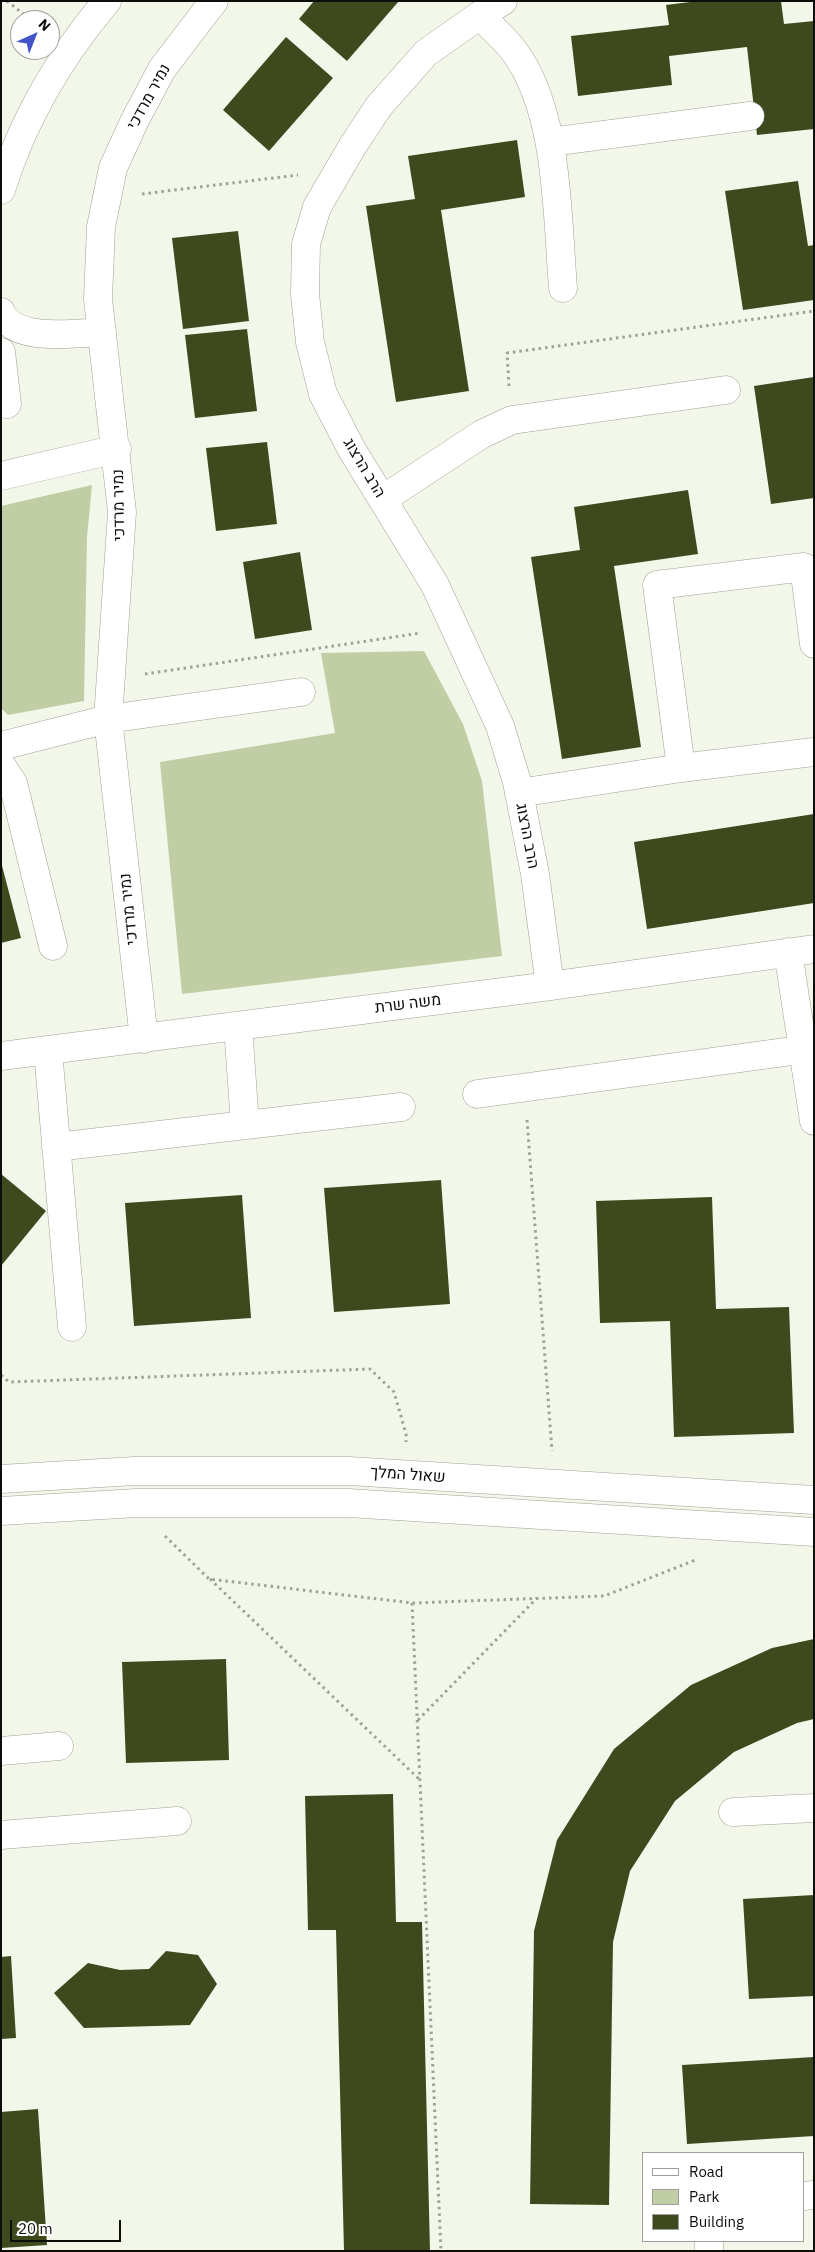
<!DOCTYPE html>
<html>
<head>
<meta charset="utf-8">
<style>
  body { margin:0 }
  #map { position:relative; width:815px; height:2252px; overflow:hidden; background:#f2f7e9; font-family:"IBM Plex Sans",sans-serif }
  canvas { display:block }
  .frame { position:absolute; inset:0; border:2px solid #0d0e0a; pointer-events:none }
  .legend { position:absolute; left:642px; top:2152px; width:162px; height:90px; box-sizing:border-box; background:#fff; border:1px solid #9e9f9d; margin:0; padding:6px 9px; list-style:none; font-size:15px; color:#0d0e0a }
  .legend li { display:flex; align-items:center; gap:10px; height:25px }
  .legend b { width:25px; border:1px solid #9e9f9d }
  .north { position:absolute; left:10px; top:10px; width:50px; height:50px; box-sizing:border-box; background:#fff; border:1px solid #9e9f9d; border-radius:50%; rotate:44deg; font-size:14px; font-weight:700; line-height:20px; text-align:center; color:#0d0e0a }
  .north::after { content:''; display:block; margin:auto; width:18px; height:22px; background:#4355c9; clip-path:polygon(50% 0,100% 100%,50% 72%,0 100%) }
  .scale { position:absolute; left:10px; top:2220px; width:111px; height:22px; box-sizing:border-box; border:2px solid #0d0e0a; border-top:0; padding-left:6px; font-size:15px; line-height:18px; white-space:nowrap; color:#0d0e0a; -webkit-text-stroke:4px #fff; paint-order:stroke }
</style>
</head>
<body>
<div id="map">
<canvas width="815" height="2252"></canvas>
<div class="frame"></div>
<ul class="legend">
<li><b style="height:6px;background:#fff"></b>Road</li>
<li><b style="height:14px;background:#c1cea5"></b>Park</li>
<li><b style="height:14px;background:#3e4a1e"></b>Building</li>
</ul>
<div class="north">N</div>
<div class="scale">20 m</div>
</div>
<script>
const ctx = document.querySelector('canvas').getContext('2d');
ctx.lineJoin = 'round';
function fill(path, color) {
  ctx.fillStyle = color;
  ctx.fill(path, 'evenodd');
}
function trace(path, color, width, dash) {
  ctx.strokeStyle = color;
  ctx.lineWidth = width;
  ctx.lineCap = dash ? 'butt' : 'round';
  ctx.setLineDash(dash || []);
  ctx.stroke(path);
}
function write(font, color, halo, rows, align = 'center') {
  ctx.font = font + ' "IBM Plex Sans",Heebo,sans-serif';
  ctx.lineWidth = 5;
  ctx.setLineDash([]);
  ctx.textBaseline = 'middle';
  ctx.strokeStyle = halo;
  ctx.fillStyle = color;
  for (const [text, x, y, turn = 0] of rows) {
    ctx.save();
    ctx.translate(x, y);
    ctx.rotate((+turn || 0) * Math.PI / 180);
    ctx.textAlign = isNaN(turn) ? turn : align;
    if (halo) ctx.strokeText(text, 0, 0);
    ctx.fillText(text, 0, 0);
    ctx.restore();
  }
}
const green = new Path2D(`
  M92 485 87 537 84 701 8 715 1 708V506Z
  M424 651 463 724 482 781 502 956 182 994 160 762 335 733 321 653Z`);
const building = new Path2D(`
  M314 1H399L347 61 299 19Z
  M698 1H781L784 24 814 21V129L757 135 747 47 669 56 672 85 578 96 571 36 669 25 666 5Z
  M286 37 333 78 269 151 223 110Z
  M517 140 525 197 441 210 469 391 396 402 366 206 415 199 408 156Z
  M798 181 808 246 814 245V300L743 310 725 191Z
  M238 231 249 321 183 329 172 238Z
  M247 329 257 411 195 418 185 335Z
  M814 377V498L771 504 754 386Z
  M267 442 277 524 216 531 206 448Z
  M688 490 698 554 614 566 641 747 562 759 531 557 580 550 574 507Z
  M300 552 312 630 255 639 243 562Z
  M814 814V903L647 929 634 842Z
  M1 862 21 938 1 943Z
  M1 1174 46 1211 1 1266Z
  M441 1180 450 1304 334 1312 324 1188Z
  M242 1195 251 1318 134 1326 125 1203Z
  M712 1197 716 1309 789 1307 794 1433 674 1437 670 1321 600 1323 596 1201Z
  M814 1639V1719L797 1723 734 1752 675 1801 630 1871 613 1942 609 2205 530 2204 534 1931 557 1840 614 1749 691 1685 772 1648Z
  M226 1659 229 1760 126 1763 122 1662Z
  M393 1794 396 1922H422L430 2251H344L336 1930H308L305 1796Z
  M814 1895V1996L749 1999 743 1899Z
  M166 1951 198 1955 217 1984 190 2025 84 2028 54 1993 88 1963 120 1970 149 1969Z
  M11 1956 16 2038 1 2039V1957Z
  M814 2057V2136L687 2144 682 2065Z
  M38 2109 47 2245 1 2248V2112Z`);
const path = new Path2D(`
  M7 1 31 20
  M142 194 298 175
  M509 386 507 353 814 311
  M145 674 421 633
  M527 1120 552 1451
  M1 1375 9 1382 370 1369 394 1392 406 1434V1442
  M165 1536 209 1579 412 1603 604 1596 698 1559
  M210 1579 420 1780
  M412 1603 441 2251
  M418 1720 537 1598`);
const minor = new Path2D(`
  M503 1 480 15 426 53 379 106 352 147 317 207 306 244 305 294 310 342 323 394 352 450 435 585 500 726 517 782 535 874 550 986
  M480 15C491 27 504 38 514 51 559 111 557 216 563 288
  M550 142 750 116
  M1 190C23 119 59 58 107 1
  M1 312C14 343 75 333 102 332
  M1 352 7 404
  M1 476 117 449
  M383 499 482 434 512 420 726 390
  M814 644 804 567 657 585 681 768 814 752
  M1 746 108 719 301 692
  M1 765 13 783 53 946
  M519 793 681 768
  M788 952 814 1121
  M238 1026 245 1125
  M144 1039 108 719 122 512 98 299 101 227 113 168 134 122 162 69 214 1
  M48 1051 72 1327
  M1 1056 550 986 814 949
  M477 1094 814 1048
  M56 1147 401 1107
  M1 1479 135 1471H349L814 1500
  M1 1511 137 1503H348L814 1532
  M1 1751 59 1746
  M733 1812 814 1808
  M1 1835 177 1821
  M804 2196 814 2195
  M709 2241V2251`);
const streetNames = [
  ["נמיר מרדכי",149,97,-61],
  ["הרב הרצוג",364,468,59],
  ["נמיר מרדכי",119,505,-91],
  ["הרב הרצוג",527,836,79],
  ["נמיר מרדכי",129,909,-96],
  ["משה שרת",408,1004,-7],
  ["שאול המלך",408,1475,4]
];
fill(green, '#c1cea5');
fill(building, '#3e4a1e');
trace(minor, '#9ea296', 29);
trace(path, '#9fa298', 3, [2.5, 4]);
trace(minor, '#fff', 28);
write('16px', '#0d0e0a', '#fff', streetNames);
</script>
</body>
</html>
